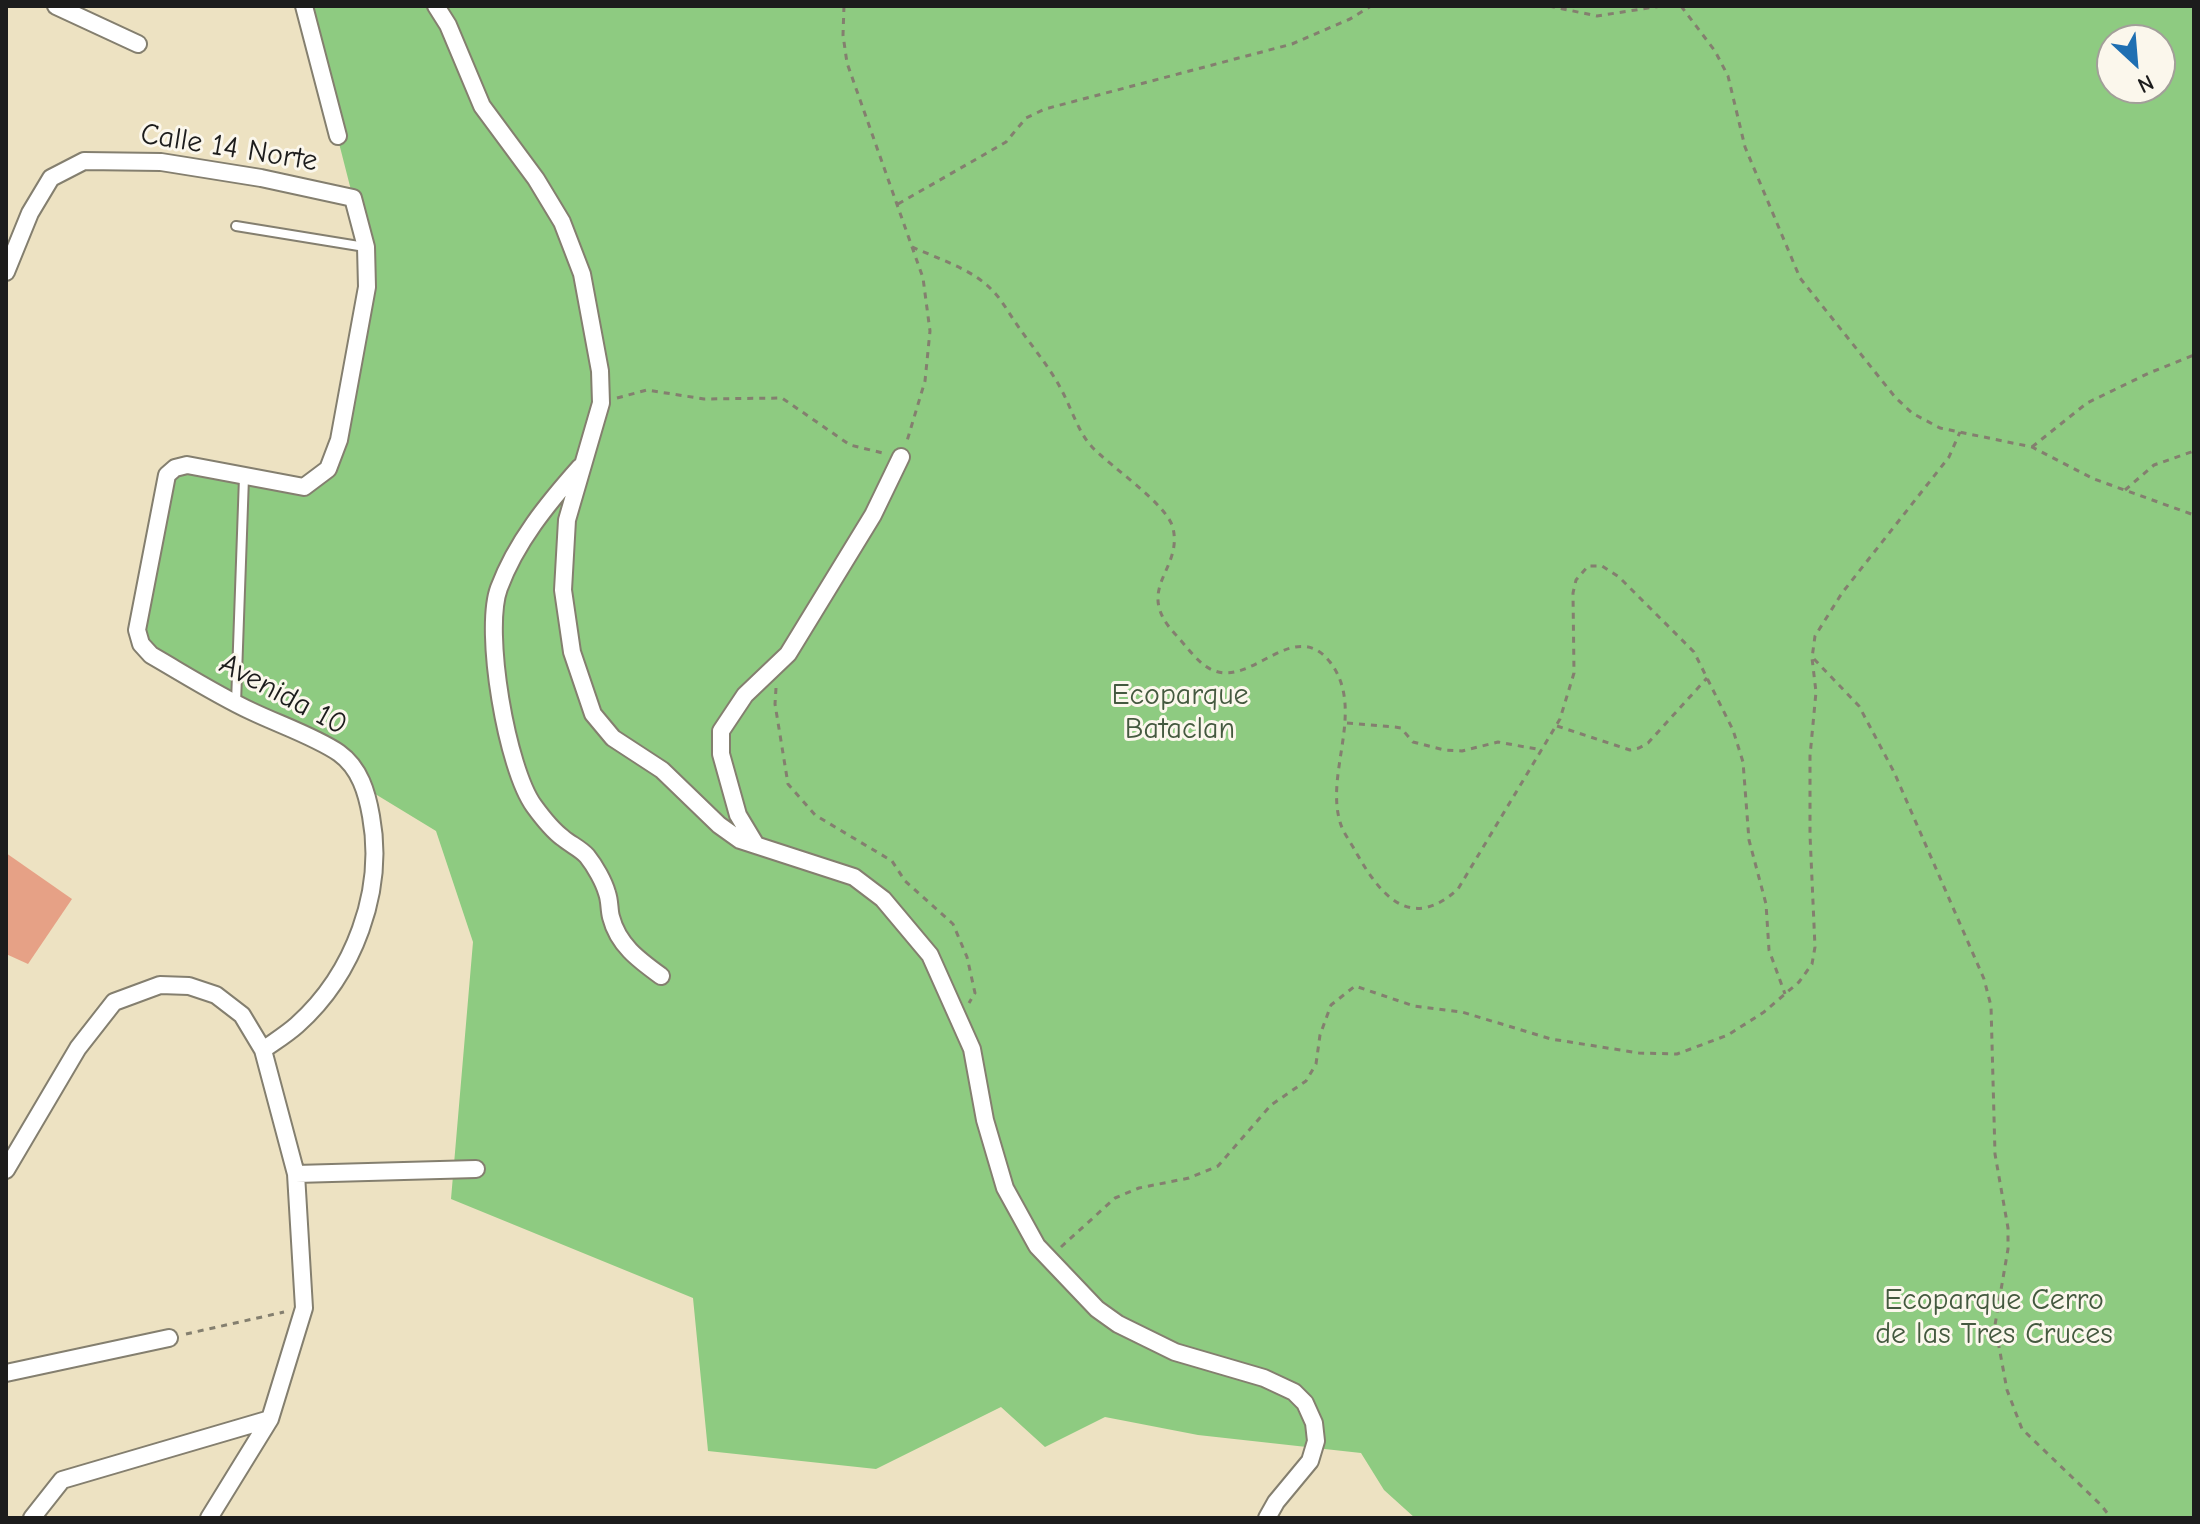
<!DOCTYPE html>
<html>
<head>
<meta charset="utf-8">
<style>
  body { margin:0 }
  #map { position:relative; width:2200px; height:1524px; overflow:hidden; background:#ede2c2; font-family:"Comic Neue",sans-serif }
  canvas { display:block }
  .frame { position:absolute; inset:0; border:8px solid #1c1c1c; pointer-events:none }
  .north { position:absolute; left:2096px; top:24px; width:80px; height:80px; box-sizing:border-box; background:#fbf7ec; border:2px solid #a29f99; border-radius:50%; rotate:154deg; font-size:22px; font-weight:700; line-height:32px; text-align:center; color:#1c1c1c }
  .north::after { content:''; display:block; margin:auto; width:28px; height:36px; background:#1f6fb2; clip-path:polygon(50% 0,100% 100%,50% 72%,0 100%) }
</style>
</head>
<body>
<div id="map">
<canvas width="2200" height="1524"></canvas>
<div class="frame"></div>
<div class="north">N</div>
</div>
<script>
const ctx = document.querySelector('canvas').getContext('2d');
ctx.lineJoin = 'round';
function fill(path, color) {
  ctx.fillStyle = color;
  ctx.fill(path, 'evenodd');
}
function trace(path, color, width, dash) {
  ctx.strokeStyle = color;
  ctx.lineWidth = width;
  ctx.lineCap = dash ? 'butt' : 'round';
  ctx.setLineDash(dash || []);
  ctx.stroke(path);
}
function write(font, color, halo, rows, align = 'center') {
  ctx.font = font + ' "Comic Neue",sans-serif';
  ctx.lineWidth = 6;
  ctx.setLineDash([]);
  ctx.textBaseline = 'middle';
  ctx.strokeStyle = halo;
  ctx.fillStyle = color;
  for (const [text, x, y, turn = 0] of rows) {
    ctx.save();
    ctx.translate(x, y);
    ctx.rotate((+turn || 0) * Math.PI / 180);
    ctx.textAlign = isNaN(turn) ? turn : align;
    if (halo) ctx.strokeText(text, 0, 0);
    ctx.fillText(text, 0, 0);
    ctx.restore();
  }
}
const green = new Path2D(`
  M304 6H2194V1518H1415L1384 1490 1361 1453 1198 1435 1105 1417 1045 1447 1001 1407 876 1469 708 1451 693 1298 451 1199 473 942 436 831 367 789 354 768 141 644 175 468 304 487 328 469 367 287 353 198ZM2112 40H2160V88H2112Z`);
const building = new Path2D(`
  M6 853 72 899 28 964 6 954Z`);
const path = new Path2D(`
  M844 6 843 35 847 63 923 278 930 331 925 381 907 441
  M1549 6 1597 16 1661 6
  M1681 6 1715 51 1728 76 1745 147 1800 278 1895 397 1912 413 1940 428 2032 447 2094 479 2194 515
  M898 204 1006 142 1026 118 1045 109 1292 44 1350 19 1371 6
  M912 247C939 259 972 269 992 290 1003 301 1011 317 1020 329 1034 349 1050 368 1061 389 1071 407 1078 432 1092 447 1111 467 1167 504 1173 528 1183 571 1133 588 1175 634 1186 645 1199 666 1215 671 1253 685 1295 617 1330 662 1366 709 1325 771 1340 822 1343 833 1352 844 1357 854 1382 898 1412 931 1458 889L1560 719 1574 673 1573 593 1576 580 1588 566H1602L1619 577 1694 652 1733 730 1743 762 1749 840 1766 904 1769 950 1785 994
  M617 398 647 390 704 399 782 398 850 445 883 453
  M2032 447 2087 403 2149 373 2194 355
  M2125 490 2154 465 2194 451
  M1814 659 1859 706 1894 772 1984 979 1991 1006 1995 1154 2008 1228V1249L1995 1325 2007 1390 2022 1429 2101 1505 2111 1518
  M776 688 775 704 788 784 815 815 892 861 905 881 953 924 967 957 975 993 969 1003
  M1347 723 1395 727 1401 728 1413 742 1444 750 1462 751 1498 742 1542 750
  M1557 726 1630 750 1639 748 1648 743 1707 678
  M1061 1247 1115 1198 1139 1188 1189 1178 1218 1166 1271 1105 1306 1081 1316 1064 1320 1035 1331 1005 1355 986 1414 1006 1462 1012 1551 1039 1639 1053 1677 1054 1728 1035 1764 1012 1799 982 1812 964 1815 947 1810 835V756L1816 692 1812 658 1815 636 1842 593 1949 457 1960 432
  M186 1334 284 1312`);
const service = new Path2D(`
  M236 226 365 247
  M236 703 244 477`);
const minor = new Path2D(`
  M56 6 138 44
  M304 6 338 136
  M436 6 448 25 482 106 536 179 562 222 582 274 600 371 601 403 567 520 563 590 572 652 593 714 613 738 662 770 719 825 740 840 854 877 883 899 930 955 972 1049 985 1120 1005 1188 1037 1246 1097 1309 1118 1324 1175 1352 1264 1378 1294 1392 1305 1403 1314 1423 1316 1441 1310 1461 1276 1502 1267 1518
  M6 272 30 213 51 178 84 161 161 162 261 178 353 198 366 247 367 287 339 440 328 469 304 487 187 465 175 468 167 475 137 630 141 644 151 655C184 674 217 695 251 711 278 724 316 737 339 753 360 768 367 793 371 816 385 891 354 974 297 1025 287 1034 274 1042 263 1050
  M580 467C548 503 516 542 499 588 483 631 507 769 534 806 542 817 552 830 563 838 570 844 581 849 587 856 595 866 604 882 607 893 610 901 609 910 611 917 618 945 639 960 661 976
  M756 845 738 815 721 754V731L745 695 788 654 873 515 901 457
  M6 1170 78 1048 114 1002 160 985 189 986 216 995 242 1015 263 1050 296 1174 304 1308 270 1419 209 1518
  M296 1174 476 1169
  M6 1373 169 1338
  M32 1518 62 1480 270 1419`);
const streetNames = [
  ["Calle 14 Norte",229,148,9],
  ["Avenida 10",283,695,28]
];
const parkNames = [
  ["Ecoparque",1180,696],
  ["Bataclan",1180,730],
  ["Ecoparque Cerro",1994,1301],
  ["de las Tres Cruces",1994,1335]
];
fill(green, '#8ecb81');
fill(building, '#e6a186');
trace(service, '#847f6f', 12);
trace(minor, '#847f6f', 20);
trace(path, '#847f6f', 3, [6, 6]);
trace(service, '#fff', 8);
trace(minor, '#fff', 16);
write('30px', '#1c1c1c', '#fbf7ec', streetNames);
write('30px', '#44593f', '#fbf7ec', parkNames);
</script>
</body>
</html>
